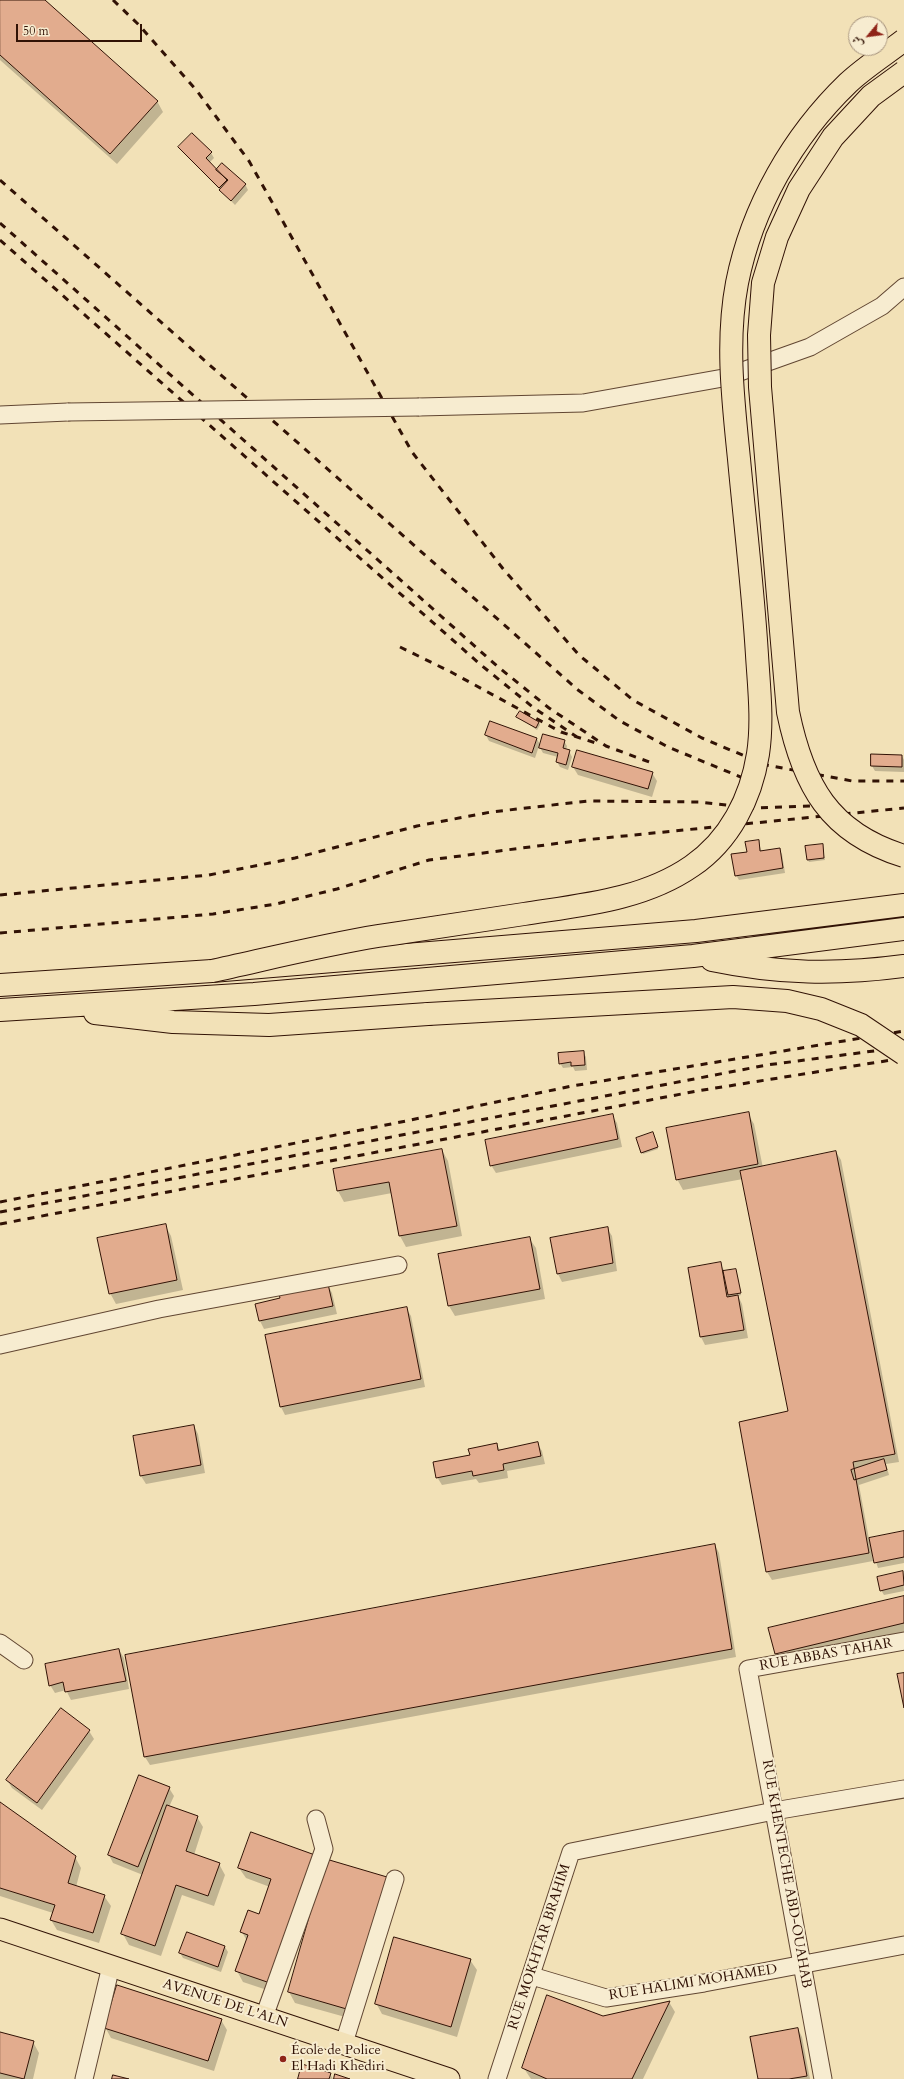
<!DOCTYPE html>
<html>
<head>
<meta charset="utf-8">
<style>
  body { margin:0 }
  #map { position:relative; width:904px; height:2079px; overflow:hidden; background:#f2e1b7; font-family:Cardo,Amiri,serif }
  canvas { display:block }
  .north { position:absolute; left:848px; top:16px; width:40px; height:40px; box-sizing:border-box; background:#f7ecd0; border:1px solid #a8957f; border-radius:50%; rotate:241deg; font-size:11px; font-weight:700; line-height:16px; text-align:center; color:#311205 }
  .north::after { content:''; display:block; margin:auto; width:14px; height:18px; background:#8f2418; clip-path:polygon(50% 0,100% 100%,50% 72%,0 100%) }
  .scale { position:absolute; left:16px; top:24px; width:126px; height:18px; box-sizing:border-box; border:2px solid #311205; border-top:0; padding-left:5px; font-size:12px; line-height:14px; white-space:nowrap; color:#311205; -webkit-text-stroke:3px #f7ecd0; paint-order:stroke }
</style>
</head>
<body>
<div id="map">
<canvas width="904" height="2079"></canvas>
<div class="north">ش</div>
<div class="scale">50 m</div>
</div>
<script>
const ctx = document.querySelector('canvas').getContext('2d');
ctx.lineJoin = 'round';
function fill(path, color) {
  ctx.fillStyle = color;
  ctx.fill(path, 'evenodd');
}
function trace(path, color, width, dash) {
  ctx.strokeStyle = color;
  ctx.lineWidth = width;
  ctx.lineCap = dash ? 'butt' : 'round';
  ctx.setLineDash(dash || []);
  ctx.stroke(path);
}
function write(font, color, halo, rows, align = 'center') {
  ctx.font = font + ' Cardo,serif';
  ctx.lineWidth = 4;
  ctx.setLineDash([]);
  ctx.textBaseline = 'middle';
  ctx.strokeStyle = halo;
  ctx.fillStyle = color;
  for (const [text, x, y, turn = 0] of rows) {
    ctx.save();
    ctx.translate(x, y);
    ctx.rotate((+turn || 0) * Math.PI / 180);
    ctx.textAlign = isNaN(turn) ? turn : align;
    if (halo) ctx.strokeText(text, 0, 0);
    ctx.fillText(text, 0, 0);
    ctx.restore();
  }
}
const shadow = new Path2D(`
  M0 0H44L157 101 163 112 117 164 0 60Z
  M192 134 211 153 214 158 209 163 217 171 245 184 248 190 235 205 183 152 180 147Z
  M518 717 539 722 540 725 537 730Z
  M486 735 537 739 541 746 564 741 567 746 566 750 569 751 572 757 568 770 560 767 557 762 558 757 543 753 539 746 535 758 489 741Z
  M902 756 904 760V772L875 771 872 766Z
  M573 767 652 773 657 781 652 797 578 775Z
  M758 841 762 852 779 849 782 854 785 873 739 880 736 875 748 853Z
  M822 845 825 860 809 862 808 860Z
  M583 1052 586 1057 587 1070 575 1071 573 1067 563 1068 560 1063Z
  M748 1114 754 1124 763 1168 836 1152 841 1160 899 1462 886 1464 889 1475 859 1485 869 1539 904 1532V1563L878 1568 874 1556H872L873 1561 772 1580 767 1572 740 1423 789 1412 743 1179 683 1190 677 1179Z
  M612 1115 617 1123 622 1147 496 1173 491 1165Z
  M653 1136 658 1149 643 1154 642 1152Z
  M442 1150 448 1161 462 1236 406 1247 400 1236 392 1193 344 1202 338 1191 334 1170Z
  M165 1225 171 1236 183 1290 116 1304 110 1293Z
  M607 1228 612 1236 617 1271 562 1282 558 1274 551 1239Z
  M529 1238 536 1248 545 1299 455 1316 449 1306Z
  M720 1263 725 1272H736L741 1295 738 1296 742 1304 748 1338 705 1345 701 1337 689 1269Z
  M328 1285 332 1293 337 1314 264 1329 260 1321Z
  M406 1308 411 1316 425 1387 285 1415 281 1407Z
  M194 1426 198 1434 205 1473 146 1484 141 1476 134 1437Z
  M537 1443 542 1451 545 1464 507 1471 508 1478 479 1483 476 1479 442 1485 437 1477 471 1455 497 1445 500 1450Z
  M715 1545 719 1553 736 1657 150 1765 145 1757Z
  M903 1572 904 1591 884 1595 881 1590Z
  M904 1597V1632L780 1661 775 1653Z
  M119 1650 124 1658 129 1689 71 1700 66 1690 55 1693 50 1685Z
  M89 1731 94 1739 42 1810 12 1788 7 1780Z
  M169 1788 174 1796 169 1807 197 1817 203 1827 194 1855 219 1864 225 1875 214 1906 182 1895 161 1956 129 1945 123 1934 143 1875 113 1863 109 1855Z
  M0 1803 75 1857 81 1868 76 1887 104 1896 111 1906 99 1943 57 1930 51 1920 53 1913 0 1896Z
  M314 1856 276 1993 243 1982 237 1971 247 1941 242 1932 260 1915 270 1887 246 1878 239 1868Z
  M326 1860 356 2020 295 2003 289 1992Z
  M225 1947 228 1952 221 1972 183 1958 180 1953Z
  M470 1960 477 1970 457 2037 382 2014 376 2003Z
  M669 2002 675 2012 643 2079H531L523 2067 602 2017Z
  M221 2020 227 2030 214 2071 111 2038 105 2027Z
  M798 2029 802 2037 810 2079H759Z
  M0 2033 33 2042 39 2053 33 2079H0Z
  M330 2074 333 2079H299Z`);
const building = new Path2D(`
  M0 0H45L158 101 110 154 0 55Z
  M192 133 212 152 206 158 227 180 219 188 178 147Z
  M222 163 246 184 231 201 219 190 228 180 216 170Z
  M520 711 539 722 536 728 516 717Z
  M490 721 537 738 532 753 485 735Z
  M543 734 565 740 563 748 570 750 566 765 556 762 558 753 539 748Z
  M577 750 653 772 648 789 572 767Z
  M871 754 902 755V767L871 766Z
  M759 840 760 851 780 848 783 868 735 876 731 854 747 852 745 842Z
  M823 844 824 858 807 860 805 846Z
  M584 1051 585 1065 571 1066V1062L559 1064 558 1053Z
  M749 1112 758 1164 676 1180 666 1128Z
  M613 1114 618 1139 490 1166 485 1140Z
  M653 1132 658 1147 641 1153 636 1138Z
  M442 1149 457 1226 399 1236 389 1182 337 1191 333 1169Z
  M836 1151 895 1454 853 1462 869 1553 766 1572 739 1422 788 1411 740 1171Z
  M166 1224 177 1280 109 1294 97 1238Z
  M608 1227 613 1263 557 1274 550 1238Z
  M530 1237 540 1289 448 1306 438 1254Z
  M721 1262 727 1297 738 1295 744 1330 700 1337 688 1268Z
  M736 1269 741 1293 728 1295 723 1271Z
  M328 1284 333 1306 259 1321 255 1304 280 1298 279 1294Z
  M407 1307 421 1379 280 1407 265 1335Z
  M194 1425 201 1465 140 1476 133 1436Z
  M538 1442 541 1456 503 1464 504 1470 473 1476 472 1471 436 1478 433 1462 470 1455 468 1449 497 1443 498 1450Z
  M884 1459 887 1470 854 1480 851 1470Z
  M904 1531V1557L874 1563 869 1538Z
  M715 1544 732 1649 144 1757 125 1655Z
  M903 1571 904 1585 880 1591 877 1577Z
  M904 1596V1623L775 1654 768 1628Z
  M119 1649 126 1681 65 1692 63 1682 49 1686 45 1664Z
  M904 1673V1708L897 1674Z
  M61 1708 90 1730 37 1803 6 1780Z
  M139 1775 170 1787 138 1867 108 1855Z
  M0 1802 76 1856 68 1883 105 1895 93 1933 50 1920 55 1905 0 1888Z
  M167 1805 198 1816 186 1851 220 1863 208 1896 176 1885 155 1946 121 1934Z
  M251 1832 315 1855 270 1983 235 1971 248 1935 240 1932 248 1910 259 1914 271 1879 238 1868Z
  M326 1859 387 1877 350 2010 288 1992Z
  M187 1932 225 1946 218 1967 179 1953Z
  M394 1937 471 1959 451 2027 375 2004Z
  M117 1985 222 2019 208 2061 104 2028Z
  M547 1995 603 2016 670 2001 632 2079H547L522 2068Z
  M798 2028 807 2076 789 2079H758L750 2037Z
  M0 2032 34 2041 24 2079 0 2073Z
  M302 2064 331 2073 329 2079H298Z
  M335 2074 350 2079H334Z
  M113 2075 129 2079H112Z`);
const minor = new Path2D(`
  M419 407 583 403 723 378 810 347 882 306 904 287
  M0 415 68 412
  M0 1345 159 1309 398 1265
  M0 1643 24 1660
  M532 1976 606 1998 704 1983 904 1945
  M264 2017 324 1849 316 1819
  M344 2043 395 1879
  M84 2079 111 1966
  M497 2079 571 1852 774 1811 904 1789
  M823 2079 748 1669 904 1641`);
const major = new Path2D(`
  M0 1929 449 2079`);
const highway = new Path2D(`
  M712 960C779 974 837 975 904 966
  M0 985 212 971 696 931 904 905
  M0 1010 254 994 693 956 904 929
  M95 1013 173 1022 269 1025 428 1014`);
const rail = new Path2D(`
  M113 0 139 25 197 91 249 161 412 452 504 570 579 655 633 700 702 738 766 765 852 781H904
  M0 180 578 690 620 721 668 747 748 780
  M0 223 497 666 549 708 606 746 652 763
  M0 240 481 665 534 708 577 737
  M400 647 451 672 561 732 596 743
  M0 895 209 875 295 858 417 826 491 812 588 801 699 802 753 808 840 805
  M0 933 213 914 276 904 337 889 429 860 584 840 904 808
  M0 1202 406 1121 572 1086 904 1031
  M0 1212 767 1065 904 1047
  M0 1224 697 1091 904 1058`);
const minorBridge = new Path2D(`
  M68 412 419 407`);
const highwayBridge = new Path2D(`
  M904 72 871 96 833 137 799 189 777 237 763 283 759 335 760 387 788 712C803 785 829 833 904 856
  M212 971C267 959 323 945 378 936 427 929 476 921 524 914 582 905 643 900 692 866 730 840 751 798 758 754 763 721 759 688 757 655 753 589 745 524 739 459 733 400 726 341 737 283 752 207 793 136 848 83 865 67 886 54 904 40
  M428 1014 733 997 787 1001 821 1009 861 1025 904 1054`);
const markers = [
  [283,2059,4,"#8f2418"]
];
const streetNames = [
  ["RUE ABBAS TAHAR",826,1655,-10],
  ["RUE KHENTECHE ABD-OUAHAB",786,1874,80],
  ["RUE MOKHTAR BRAHIM",540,1947,-72],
  ["RUE HALIMI MOHAMED",693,1983,-9],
  ["AVENUE DE L'ALN",225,2004,18]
];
const poiNames = [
  ["École de Police",291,2051],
  ["El Hadi Khediri",291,2067]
];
fill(shadow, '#0003');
fill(building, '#e2ac8e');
trace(building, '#311205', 1);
trace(minor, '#614632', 19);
trace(major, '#311205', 23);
trace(highway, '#311205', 24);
trace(minor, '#f7ecd0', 17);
trace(major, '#f2e1b7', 21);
trace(highway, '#f2e1b7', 22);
trace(rail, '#311205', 3, [7, 7]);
trace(minorBridge, '#614632', 19, []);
trace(highwayBridge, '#311205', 24, []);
trace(minorBridge, '#f7ecd0', 17);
trace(highwayBridge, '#f2e1b7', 22);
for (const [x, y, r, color] of markers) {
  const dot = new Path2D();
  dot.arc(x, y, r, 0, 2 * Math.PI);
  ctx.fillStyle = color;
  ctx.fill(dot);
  trace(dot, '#f7ecd0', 1.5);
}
write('14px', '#311205', '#f7ecd0', streetNames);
write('14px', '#311205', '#f7ecd0', poiNames, 'left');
</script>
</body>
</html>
